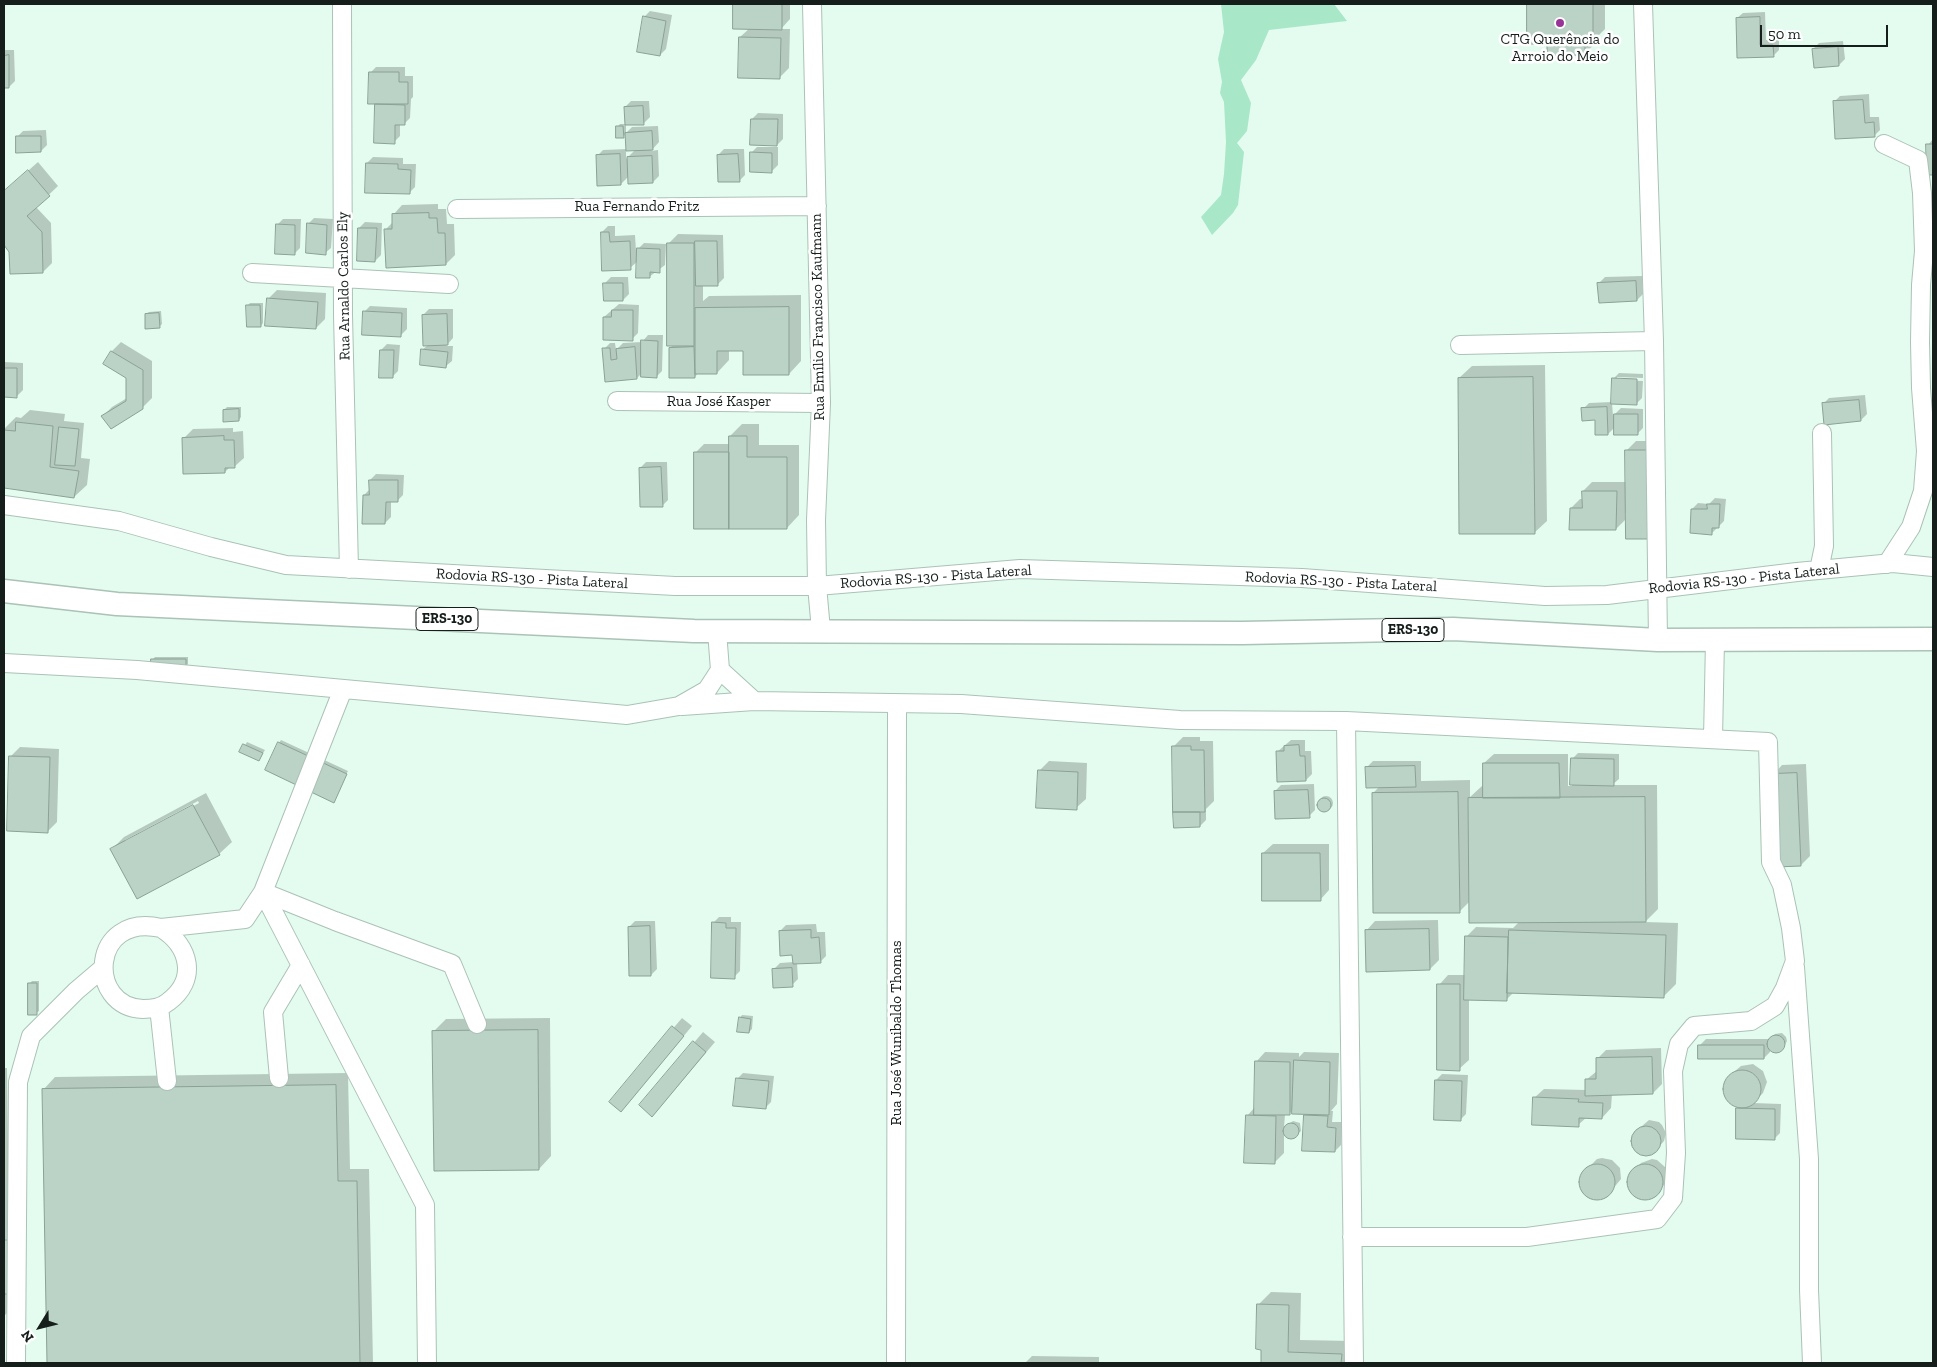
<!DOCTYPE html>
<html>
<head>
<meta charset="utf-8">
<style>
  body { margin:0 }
  #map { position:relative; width:1937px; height:1367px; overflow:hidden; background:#e4fcef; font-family:"Zilla Slab",serif }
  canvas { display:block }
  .frame { position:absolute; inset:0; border:5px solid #151e1a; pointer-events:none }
  .north { position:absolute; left:15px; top:1302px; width:50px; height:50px; -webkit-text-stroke:4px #fff; paint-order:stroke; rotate:234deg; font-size:14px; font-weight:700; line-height:20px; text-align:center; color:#151e1a }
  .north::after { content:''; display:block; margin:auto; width:18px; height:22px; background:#151e1a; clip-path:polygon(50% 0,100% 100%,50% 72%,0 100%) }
  .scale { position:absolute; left:1760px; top:25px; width:128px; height:22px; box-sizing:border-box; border:2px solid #151e1a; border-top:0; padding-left:6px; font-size:15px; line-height:18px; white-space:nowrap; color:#151e1a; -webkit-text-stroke:4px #fff; paint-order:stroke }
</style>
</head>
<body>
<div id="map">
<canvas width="1937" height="1367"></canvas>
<div class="frame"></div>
<div class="north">N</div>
<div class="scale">50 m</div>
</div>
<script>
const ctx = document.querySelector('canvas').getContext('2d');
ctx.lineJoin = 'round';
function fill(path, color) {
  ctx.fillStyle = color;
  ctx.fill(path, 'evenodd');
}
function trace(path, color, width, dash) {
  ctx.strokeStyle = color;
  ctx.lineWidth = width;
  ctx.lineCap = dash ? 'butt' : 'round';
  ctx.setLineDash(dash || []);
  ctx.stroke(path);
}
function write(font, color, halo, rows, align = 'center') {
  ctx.font = font + ' "Zilla Slab",serif';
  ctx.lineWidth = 5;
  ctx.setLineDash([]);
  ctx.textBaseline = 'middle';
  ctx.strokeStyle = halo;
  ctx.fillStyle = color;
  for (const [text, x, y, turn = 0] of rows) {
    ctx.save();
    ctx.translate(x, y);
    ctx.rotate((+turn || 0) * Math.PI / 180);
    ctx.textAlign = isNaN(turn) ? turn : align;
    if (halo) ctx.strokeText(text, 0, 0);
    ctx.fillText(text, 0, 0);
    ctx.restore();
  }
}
const green = new Path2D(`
  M1221 4H1334L1347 21 1269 30 1256 60 1241 80 1251 103 1247 131 1237 143 1244 152 1238 205 1233 213 1212 235 1201 217 1221 195 1224 174 1226 142 1224 102 1220 93 1222 82 1218 59 1224 32Z`);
const shadow = new Path2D(`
  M735 4H790V19L781 29H790L789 68 780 77 740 37 750 28H735Z
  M1528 4H1605V29L1597 37V42L1584 54 1548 43H1529Z
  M650 11 672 15 666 49 660 55 644 17Z
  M1765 12 1766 40H1779V50L1773 56 1738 57 1737 18 1743 13Z
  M1843 41 1845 59 1839 65 1813 49 1819 43Z
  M4 50H14L15 81 9 87H4Z
  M376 67H405V76H413V97L411 99 410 118 404 124 400 123V136L394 142H375L376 102 370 73Z
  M1869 94 1870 117H1879L1880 130 1874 136 1834 102 1840 96Z
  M631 101H649L650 117 644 123 626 124V133L632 127 658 126 659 142 651 151 658 150 659 176 653 182 629 176 621 184 597 156 603 150 627 149 626 134 623 137 617 127 620 124H626L625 107ZM636 149 626 159V150Z
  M758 113 783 114V139L777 145 752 119Z
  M46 130 47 145 41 151 17 137 23 131Z
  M1933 139V173H1928V145Z
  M757 147H778V165L772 171 751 153Z
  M724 149H744L745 175 739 181 718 155Z
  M373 157 403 158V164H416L415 187 409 193 367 163Z
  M38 162 58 186 36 207 51 223 52 263 43 272 10 252 4 243V192Z
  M438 204V209H446L447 224H454L455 255 446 264 385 230 393 222V215L402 205Z
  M314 218 333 219 331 248 325 253 308 224Z
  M283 219H301L300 248 294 254 277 225Z
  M365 222 382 223 381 255 375 261 359 228Z
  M608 226H615V236L635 235 636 251 644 243 666 244 665 265 649 277 638 261 630 268 602 232Z
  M678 234 723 235 724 278 718 284 703 285V301L709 296 801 295V361L789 374 744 350H729V360L717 373H698L695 377 670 348 673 345 668 244Z
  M1642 276 1643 294 1637 300 1600 301 1599 283 1605 277Z
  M611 277H628L629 294 623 300 605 283Z
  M277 290 326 293 325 319 316 328 268 299Z
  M250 303H263V323L261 326 247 306Z
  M619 304 639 305 638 333 632 339 604 317Z
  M370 306 407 308V329L401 335 364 312Z
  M429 309H453V338L446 346H453L452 361 446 366 422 350 428 345 423 315Z
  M161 311 162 324 159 327 146 314 149 312Z
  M648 335H663L662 371 656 377 642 373 637 378 607 381 604 349 610 343H615L616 350 623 343 642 342Z
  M121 342 152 361V398L142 408 103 416 112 407 127 398 128 377 105 363 112 351Z
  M387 344 400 345 398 371 392 377 381 350Z
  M4 362 23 363V390L17 396H4Z
  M1545 365 1547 521 1534 533 1459 378 1472 366Z
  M1619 373 1643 374V378L1617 377V380L1643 381 1642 398 1636 404 1612 403 1613 416 1621 408 1643 409V428L1637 434 1615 427 1608 434 1596 419 1583 409 1589 403 1612 402 1613 379Z
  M1865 395 1867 414 1861 420 1823 404 1829 398Z
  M227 407H241V417L239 420 224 410Z
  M30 410 65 414 64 421 84 423 81 458 90 459 87 485 74 497 4 487V429L16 417 21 418Z
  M742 424H759V445H799V515L787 528 695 453 704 444H730V436Z
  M233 428V432L243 431 244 458 234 467H230L225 472 184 438 193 429Z
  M1636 441H1658L1627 513H1625V520L1616 529 1571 508 1580 499H1583V491L1592 482H1627V450Z
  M646 462H667L668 500 662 506 640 468Z
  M376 474 404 475 403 495 397 501H391V517L385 523 364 495 370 489V480Z
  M1715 498 1726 499 1724 521 1712 533 1692 509 1698 503 1709 504Z
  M155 657H188V664L186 667 153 659Z
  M1183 737H1200V741H1213L1214 801 1206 809V820L1200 826 1173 747Z
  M281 740 348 771 333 801 279 743Z
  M1291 740H1305V751H1311L1312 774 1306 780 1277 752Z
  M247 742 265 750 259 760 241 752Z
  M20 747 59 749 57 822 48 831 10 757Z
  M1578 753 1619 754V779L1612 785H1657L1658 909 1645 922 1678 923 1676 984 1664 996 1514 992 1506 1000 1469 999V1060L1459 1069 1439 985 1448 975H1466L1467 936 1476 927 1513 928 1520 921 1470 901 1459 912 1373 793 1380 786 1367 767 1373 761H1421V781L1470 780V797L1482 786H1484V763L1494 754H1568V786H1572V759Z
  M1049 761 1087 763 1086 799 1076 808 1039 771Z
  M1806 764 1810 856 1801 865 1773 775 1782 765Z
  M1314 784 1315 810 1309 816 1275 791 1281 785Z
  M206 793 232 842 219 854 112 849 124 837ZM198 801 199 803 125 843V840Z
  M1319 803a7 7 0 1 1 14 0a7 7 0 1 1-14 0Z
  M1273 844H1329V890L1320 900 1263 853Z
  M719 917H731V922H741L740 971 734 977 713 923Z
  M1438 920 1439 960 1430 969 1366 931 1375 921Z
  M635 921H655L657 969 651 975 629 927Z
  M816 924 817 932H825L826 956 820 962 797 963 798 979 792 985 774 969 780 963 794 962V954L780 931 786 925Z
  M32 981H39V1011L36 1013 29 984Z
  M742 1015 753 1016 752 1029 749 1032 740 1018Z
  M550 1018 551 1156 539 1169 434 1031 446 1019Z
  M682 1018 692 1026 630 1101H611Z
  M703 1032 715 1042 661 1106 641 1105Z
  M1782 1033 1786 1037 1787 1041 1783 1048 1780 1051H1775L1770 1049V1052L1764 1058 1700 1045 1706 1039H1770L1775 1034Z
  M1661 1048 1662 1084 1653 1093 1612 1094 1611 1108 1602 1118 1587 1117 1578 1125 1534 1098 1544 1089 1586 1090V1080L1597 1071V1059L1606 1050Z
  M1265 1052 1299 1053V1057L1304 1052 1339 1053 1337 1104 1331 1111H1333L1332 1122H1342L1341 1145 1335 1151 1305 1116 1308 1113 1294 1109 1289 1114H1285L1284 1128 1293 1121 1300 1123 1301 1131 1293 1138 1286 1136 1284 1131V1153L1274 1163 1247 1116 1255 1107 1256 1062Z
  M1753 1064 1763 1071 1767 1082 1763 1093 1753 1103 1781 1104 1780 1133 1774 1139 1737 1109 1739 1107 1727 1098 1724 1087 1729 1076 1741 1066Z
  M4 1068H7L9 1218 17 1303 4 1316Z
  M348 1073 350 1169H369L373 1363H48L43 1090 55 1077Z
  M743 1073 774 1076 771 1102 765 1108 737 1079Z
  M1442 1074 1468 1075 1466 1114 1460 1120 1436 1080Z
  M1649 1120 1659 1122 1662 1125 1666 1133 1664 1141 1658 1148 1650 1154H1642L1634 1149 1632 1140 1635 1132Z
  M1602 1158 1612 1160 1620 1168 1621 1179 1607 1196 1596 1199 1585 1195 1580 1184 1582 1174 1597 1159Z
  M1652 1159 1657 1160 1665 1167 1667 1172 1666 1183 1652 1197 1647 1199 1637 1197 1630 1189 1628 1178 1641 1163Z
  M1271 1292 1301 1293 1300 1340 1354 1341 1353 1363H1262L1258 1305Z
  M1032 1356 1099 1357V1363H1025Z`);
const building = new Path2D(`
  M733 4H782V30L733 29Z
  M1527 4H1593V43H1585V55L1547 56V44H1527Z
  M643 16 666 21 660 56 637 52Z
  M1760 17V45H1773L1774 57 1737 58 1736 18Z
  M739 37 781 38 780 79 738 78Z
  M1838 47 1839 66 1814 68 1812 49Z
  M9 55V88H4V56Z
  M369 72H399V82H408V104H368Z
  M1863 100 1865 123 1874 122 1875 137 1835 139 1833 101Z
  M375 104 405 105V125H395V144L374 143Z
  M643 106 644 125H625L624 107Z
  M751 119H778L777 146 750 145Z
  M616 126H623L624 138H616Z
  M652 131 653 150 626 151 625 133Z
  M16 136H41V152L16 153Z
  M1926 144H1933V175H1927Z
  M750 152 772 153V173L750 172Z
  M620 154 621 185 597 186 596 155Z
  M738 154 740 182H718L717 155Z
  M652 156 653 183 628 184 627 157Z
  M366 163 398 164V169L411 170 410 194 365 193Z
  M28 170 50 196 27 216 42 232 43 273 10 274 9 252 4 245V191Z
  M429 213V218H437L438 233H445L446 265 386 268 384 229H392V214Z
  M307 223 327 225 326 255 306 253Z
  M276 224 295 225V255L275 254Z
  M358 228H377L375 262 357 261Z
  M601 232H609L610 242 630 241 631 270 602 271Z
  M695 241H717L718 286H696Z
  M667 243H694V346H667Z
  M637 248 660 249V273L650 272V278H636Z
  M1636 281 1637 301 1599 303 1597 283Z
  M603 283H623V301H604Z
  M267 298 318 302 316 329 265 326Z
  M246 305H260L261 327H247Z
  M789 307V375H743V351H717V374H695V308Z
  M612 310H633V341L603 340V317H611Z
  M363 311 402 313 401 337 362 335Z
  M159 313 160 328 145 329V314Z
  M447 314 448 345 423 346 422 315Z
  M641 340 658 341 657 378 641 377Z
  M635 347 637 379 605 382 602 348H610L611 360 617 359 616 349Z
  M694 347 695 378H669V348Z
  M421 349 448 352 446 368 420 365Z
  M380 350H394L393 378H379Z
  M111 351 143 370V409L111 429 101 416 126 401V378L103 364Z
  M4 368H17V398L4 397Z
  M1533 377 1535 534H1459L1458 378Z
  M1612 378 1637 379V405L1611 404Z
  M1859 400 1861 421 1824 425 1822 403Z
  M1607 407 1608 435H1595V420L1582 421 1581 408Z
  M239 409V421L223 422V410Z
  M1614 414H1638V435H1614Z
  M16 422 53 426 50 467 79 471 74 498 4 488V430L15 431Z
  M59 427 79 429 75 466 55 465Z
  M224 436V440H234L235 468H225V473L183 474 182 438Z
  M729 436H747V457H787V529H729Z
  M1625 450H1649L1650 539H1626Z
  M694 452H729V529H694Z
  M661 467 663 507H640L639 468Z
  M369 480H398V502H386L385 524H362L363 495H369Z
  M1582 491H1617L1616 530H1569L1570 508H1582Z
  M1707 504H1720L1719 528H1712V535L1690 533 1691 509H1707Z
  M151 659H186V668H151Z
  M278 742 347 774 334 803 265 770Z
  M243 744 263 753 259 761 239 752Z
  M1299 745 1300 756H1305L1306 781 1277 782 1276 751H1284V746Z
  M1172 746H1191V750H1204L1205 812H1173Z
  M9 756 50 757 48 833 7 831Z
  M1571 758 1614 759V786L1570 785Z
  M1483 763H1559L1560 798H1483Z
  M1415 766 1416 787 1366 788 1365 767Z
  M1038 770 1078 772 1077 810 1036 808Z
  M1797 773 1801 866 1775 867 1772 774Z
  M1308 790 1310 818 1275 819 1274 791Z
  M1458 792 1460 913H1373L1372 793Z
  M1645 797 1646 922 1469 923 1468 798Z
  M1317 805a7 7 0 1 1 14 0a7 7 0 1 1-14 0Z
  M193 805 220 855 137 899 110 849Z
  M1173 812H1200V827L1174 828Z
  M1262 853H1320L1321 901H1262Z
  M712 922 726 923V928H736L735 979 711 978Z
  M650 926 651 976H629L628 927Z
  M1429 929 1430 970 1366 972 1365 930Z
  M811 930V938L819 937 821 963 793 964 792 955 780 956 779 931Z
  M1509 930 1666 935 1664 998 1507 993Z
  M1465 936 1508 937 1507 1001 1464 1000Z
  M792 968 793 987 773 988 772 969Z
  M28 983H37V1015H28Z
  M1437 984H1460V1071L1437 1070Z
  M739 1017 751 1019 749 1033 737 1032Z
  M672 1026 684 1036 621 1112 609 1102Z
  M538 1030 539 1170 434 1171 432 1031Z
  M1767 1044a9 9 0 1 1 18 0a9 9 0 1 1-18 0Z
  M693 1041 706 1052 652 1117 639 1105Z
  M1698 1045H1764V1059H1698Z
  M1652 1057 1653 1094 1585 1096V1079H1596V1058Z
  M1294 1060 1330 1062 1329 1115 1292 1114Z
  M1255 1061 1290 1062V1115H1254Z
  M1723 1089a19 19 0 1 1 38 0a19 19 0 1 1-38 0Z
  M736 1078 769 1081 766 1109 733 1106Z
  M1435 1080 1462 1081 1461 1121 1434 1120Z
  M336 1085 338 1181H357L360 1363H47L42 1089Z
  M1533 1097 1579 1099 1578 1102 1603 1103 1602 1119 1579 1118V1127L1532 1125Z
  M1736 1108 1775 1109V1140L1736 1139Z
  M1246 1115 1276 1116 1275 1164 1244 1163Z
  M1304 1115 1328 1116 1327 1127 1336 1128 1335 1152 1302 1151Z
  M1283 1131a8 8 0 1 1 16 0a8 8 0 1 1-16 0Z
  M1631 1141a15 15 0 1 1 30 0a15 15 0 1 1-30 0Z
  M1579 1182a18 18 0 1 1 36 0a18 18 0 1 1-36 0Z
  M1627 1182a18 18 0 1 1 36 0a18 18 0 1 1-36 0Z
  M4 1240H8L9 1294H4V1317Z
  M1257 1304 1289 1305 1288 1352 1342 1354 1341 1363H1261V1350L1256 1349Z`);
const minor = new Path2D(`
  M342 4 343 315 349 569
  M812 4 821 403 816 520 817 586 821 630
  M1643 4 1654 341 1658 640
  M1884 144 1918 160 1922 193 1924 251 1921 285 1920 342 1921 388 1926 451 1923 491 1911 527 1887 564
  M457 209 817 206
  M252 273 449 284
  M1460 345 1654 341
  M617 401 821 403
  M4 505 119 521 211 547 286 565 675 586H817L1020 569 1302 578 1545 596 1607 595 1797 572 1893 563 1933 567
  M1819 570 1824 546 1822 433
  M717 631 720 670 754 701 961 704 1180 720 1346 721 1768 742 1771 862 1782 885 1791 928 1795 961 1785 988 1775 1006 1751 1021 1694 1026 1679 1044 1673 1071 1676 1153 1673 1198 1657 1219 1527 1237H1352
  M4 663 137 670 627 715 679 706 707 690 720 670
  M682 706 754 701
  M1346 721 1354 1363
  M1713 739 1715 640
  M263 892 425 1205 427 1363
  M263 892 335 921 452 964 477 1024
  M161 928C190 946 198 980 168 1002 161 1008 152 1009 143 1009 86 1007 90 912 161 928L245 919 263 892 343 689
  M1795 967 1809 1159V1290L1812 1363
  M159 1007 167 1081
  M279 1078 273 1012 301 965
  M16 1363 18 1082 31 1036 76 991 103 968
  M896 1363 897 704`);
const major = new Path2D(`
  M4 591 117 604 694 631 1242 633 1453 629 1658 640 1933 639`);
const markers = [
  [1560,23,5,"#993397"]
];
const shields = [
  [447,619,62],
  [1413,630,62]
];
const shieldNames = [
  ["ERS-130",447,619],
  ["ERS-130",1413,630]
];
const poiNames = [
  ["CTG Querência do",1560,40],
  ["Arroio do Meio",1560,57]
];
const streetNames = [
  ["Rua Fernando Fritz",637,207],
  ["Rua Arnaldo Carlos Ely",344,286,-91],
  ["Rua Emílio Francisco Kaufmann",818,317,-91],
  ["Rua José Kasper",719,402],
  ["Rodovia RS-130 - Pista Lateral",936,577,-4],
  ["Rodovia RS-130 - Pista Lateral",532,579,3],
  ["Rodovia RS-130 - Pista Lateral",1744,579,-6],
  ["Rodovia RS-130 - Pista Lateral",1341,582,3],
  ["Rua José Wunibaldo Thomas",897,1033,-90]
];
fill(green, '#a8e7c8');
fill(shadow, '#0003');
fill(building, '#bbd2c6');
trace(building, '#8aa195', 1);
trace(minor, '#abc2b6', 20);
trace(major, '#abc2b6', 25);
trace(minor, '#fff', 18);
trace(major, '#fff', 22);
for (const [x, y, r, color] of markers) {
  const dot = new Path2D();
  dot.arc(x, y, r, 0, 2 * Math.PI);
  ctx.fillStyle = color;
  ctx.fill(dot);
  trace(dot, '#fff', 2);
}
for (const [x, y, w] of shields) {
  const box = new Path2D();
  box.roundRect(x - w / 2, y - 11.5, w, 23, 4);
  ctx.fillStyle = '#fff';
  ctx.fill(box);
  trace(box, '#151e1a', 1);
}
write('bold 14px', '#151e1a', null, shieldNames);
write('15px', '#151e1a', '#fff', poiNames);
write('15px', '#151e1a', '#fff', streetNames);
</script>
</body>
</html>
